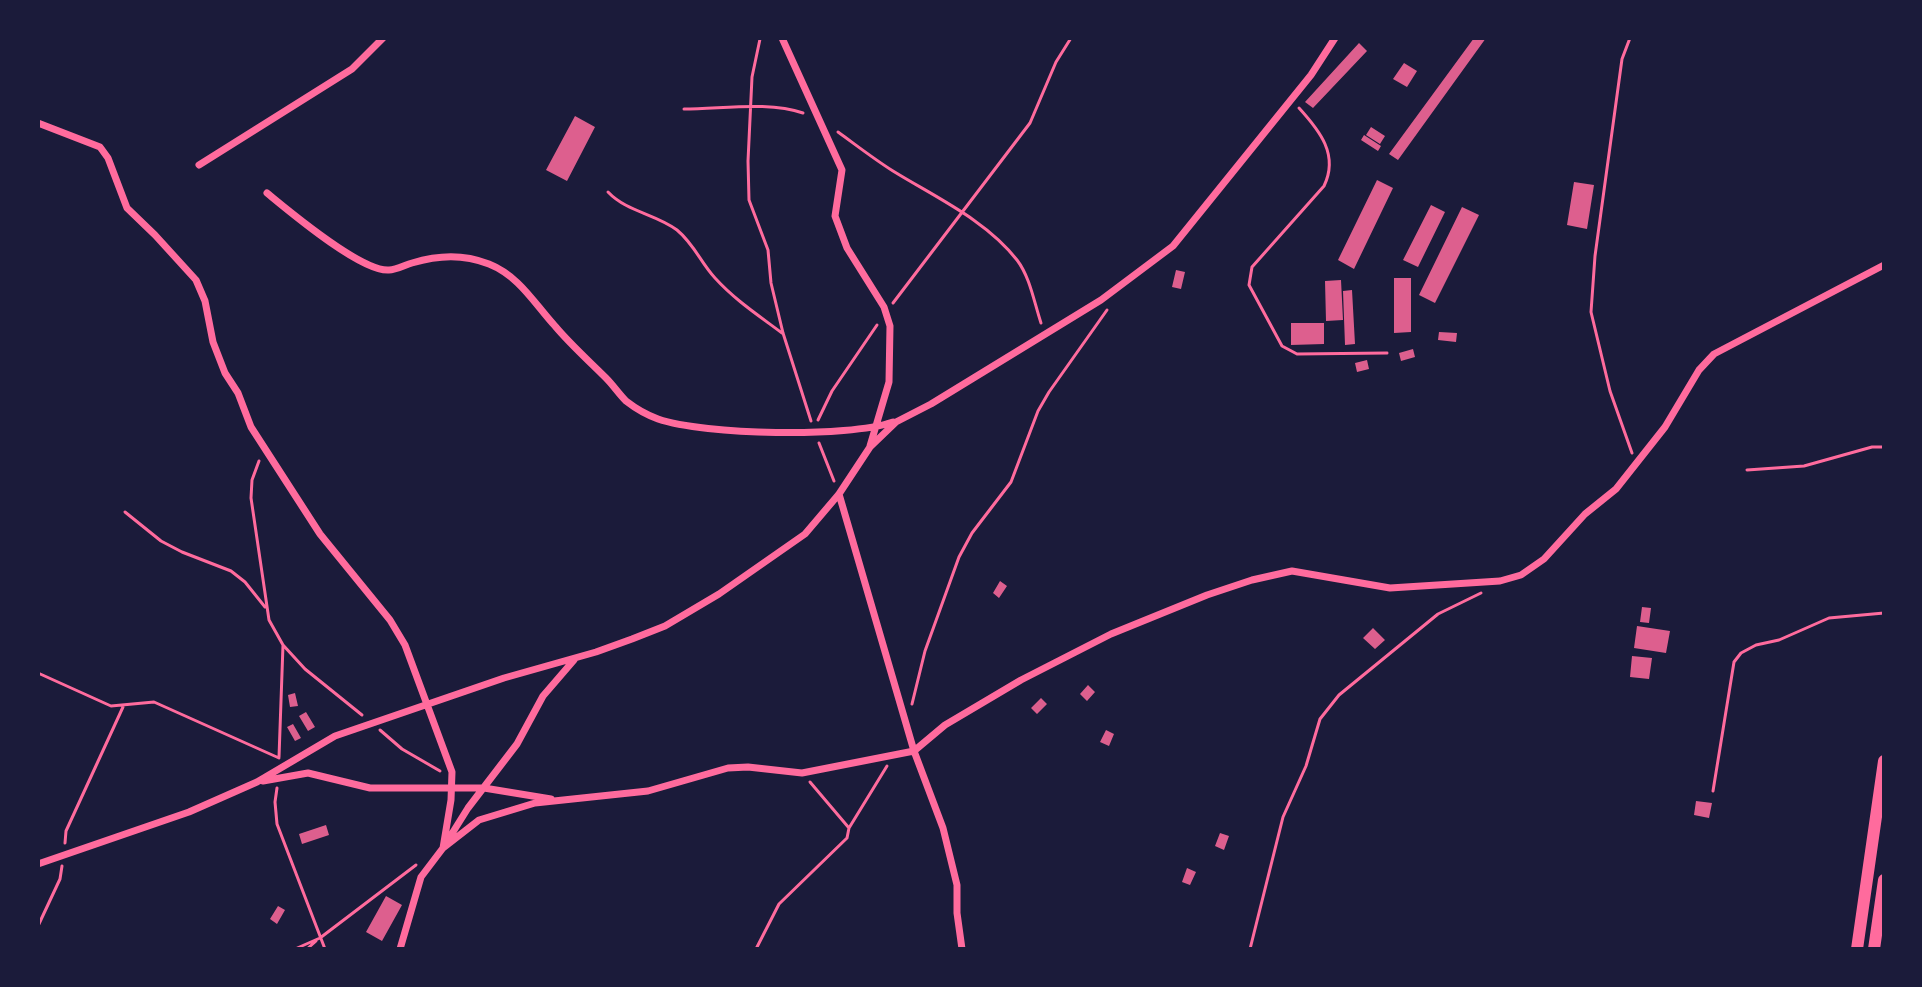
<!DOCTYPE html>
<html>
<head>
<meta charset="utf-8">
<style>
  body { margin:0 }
  #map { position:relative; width:1922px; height:987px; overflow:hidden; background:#1b1b3a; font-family:Ubuntu,sans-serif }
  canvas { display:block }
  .frame { position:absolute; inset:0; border:40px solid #1b1b3a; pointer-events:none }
</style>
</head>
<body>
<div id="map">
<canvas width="1922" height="987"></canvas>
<div class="frame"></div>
</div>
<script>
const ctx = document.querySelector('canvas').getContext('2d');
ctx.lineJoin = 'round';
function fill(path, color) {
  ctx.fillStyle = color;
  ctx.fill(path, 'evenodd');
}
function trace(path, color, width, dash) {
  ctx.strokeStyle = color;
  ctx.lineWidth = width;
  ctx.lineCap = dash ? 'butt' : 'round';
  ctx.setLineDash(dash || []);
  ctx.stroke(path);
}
const building = new Path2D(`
  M1474 38H1486L1398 160 1389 154Z
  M1359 43 1367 51 1313 108 1305 102Z
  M1404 63 1417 71 1407 87 1393 79Z
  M575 116 595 127 567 181 546 170Z
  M1371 127 1385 136 1380 144 1366 135Z
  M1364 135 1381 146 1378 151 1361 140Z
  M1377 180 1393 188 1354 269 1338 260Z
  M1574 182 1594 185 1587 229 1567 225Z
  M1431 205 1445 212 1418 267 1403 260Z
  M1462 207 1479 215 1435 303 1419 295Z
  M1176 270 1185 272 1181 289 1172 287Z
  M1394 278H1411V332L1394 333Z
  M1341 280 1343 320 1326 321 1325 281Z
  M1352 290 1355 344 1345 345 1343 291Z
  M1291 323H1324V344L1291 345Z
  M1439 332 1457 333 1456 342 1438 340Z
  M1413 349 1415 357 1401 361 1399 353Z
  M1367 360 1369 369 1357 372 1355 363Z
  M1000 581 1007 586 999 598 993 593Z
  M1642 607 1651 608 1649 623 1640 622Z
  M1637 626 1670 631 1666 653 1634 648Z
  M1373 628 1385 640 1375 649 1363 638Z
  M1632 656 1652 658 1649 679 1630 677Z
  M1088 685 1095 692 1087 701 1080 694Z
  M295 693 298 706 290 707 288 695Z
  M1041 698 1047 704 1037 714 1031 708Z
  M306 712 315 727 308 731 299 716Z
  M293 724 301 738 295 741 287 727Z
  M1106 730 1114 734 1109 746 1100 742Z
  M1696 801 1712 803 1709 818 1694 815Z
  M326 825 329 835 302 844 299 834Z
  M1220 833 1229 836 1224 850 1215 846Z
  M1187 868 1196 872 1190 885 1182 882Z
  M386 896 402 905 382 941 366 932Z
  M278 906 285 910 277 924 270 919Z`);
const path = new Path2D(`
  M1630 38 1622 59 1595 256 1591 312 1610 391 1632 453
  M760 39 752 77 748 161 749 200 768 250 771 283 783 333 811 421
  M1299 108C1320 131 1339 155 1324 186L1252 267 1249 285 1282 346 1297 354 1387 353
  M684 109C722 109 769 101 803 113
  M838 132C856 145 874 159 893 171 935 197 986 220 1017 260 1030 277 1034 302 1041 323
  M608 192C627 212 656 214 677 230 694 244 701 263 715 278 735 300 758 315 782 333
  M893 303 1030 123 1056 62 1071 38
  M818 420 832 391 877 325
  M819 443 834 481
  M259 461 252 480 251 498 269 620 283 645 305 669 362 715
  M1747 470 1804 466 1872 447H1884
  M125 512 161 541 182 552 231 571 245 582 265 607
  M38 673 111 706 154 702 279 758
  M912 704 925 651 959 557 972 533 1011 482 1038 411 1049 392 1107 310
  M380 730 402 749 440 771
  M279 757 283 645
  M277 788 275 802 277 824 325 949
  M1713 791 1734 662 1741 653 1756 645 1779 640 1829 618 1884 613
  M849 828 887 766
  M65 843 66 831 123 707
  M38 926 60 879 62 866
  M295 949 320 938 416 865
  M307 949 316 941
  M756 949 779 904 847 838 849 828 810 782
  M1250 949 1283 817 1306 766 1320 719 1339 695 1438 614 1481 593`);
const minor = new Path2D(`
  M782 38 842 170 835 216 847 248 884 307 890 326 889 382 870 446
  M38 123 100 147 108 158 127 208 155 235 196 280 205 301 213 342 225 373 238 393 251 427 320 534 390 620 405 645 452 772 451 800 443 848 468 808 517 744 543 696 574 660
  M199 165 352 69 383 38
  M267 193C289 211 361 272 389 270 396 270 405 265 412 263 439 255 463 254 489 264 519 276 534 303 555 326 570 344 589 361 606 378 613 385 619 394 626 401 635 408 647 415 658 419 705 435 847 438 893 422
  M839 494 914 751 943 828 957 885V913L962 949
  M263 781 308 773 370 788H484L551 799
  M38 864 189 812 257 782 335 736 504 678 596 652 632 639 665 626 719 594 805 534 839 494 870 447 896 422 931 404 1101 300 1173 246 1311 75 1335 38
  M400 949 421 877 443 848 479 820 535 803 648 791 728 768 748 767 802 773 914 751 945 725 1021 680 1111 634 1207 595 1252 580 1292 571 1390 588 1500 581 1521 575 1544 559 1585 514 1616 489 1665 427 1699 370 1714 354 1884 265`);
const trunk = new Path2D(`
  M1857 949 1884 761
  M1874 949 1884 880`);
fill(building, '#dd5f8e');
trace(path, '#ff6b9d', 3);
trace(minor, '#ff6b9d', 7);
trace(trunk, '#ff6b9d', 12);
</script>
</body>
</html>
